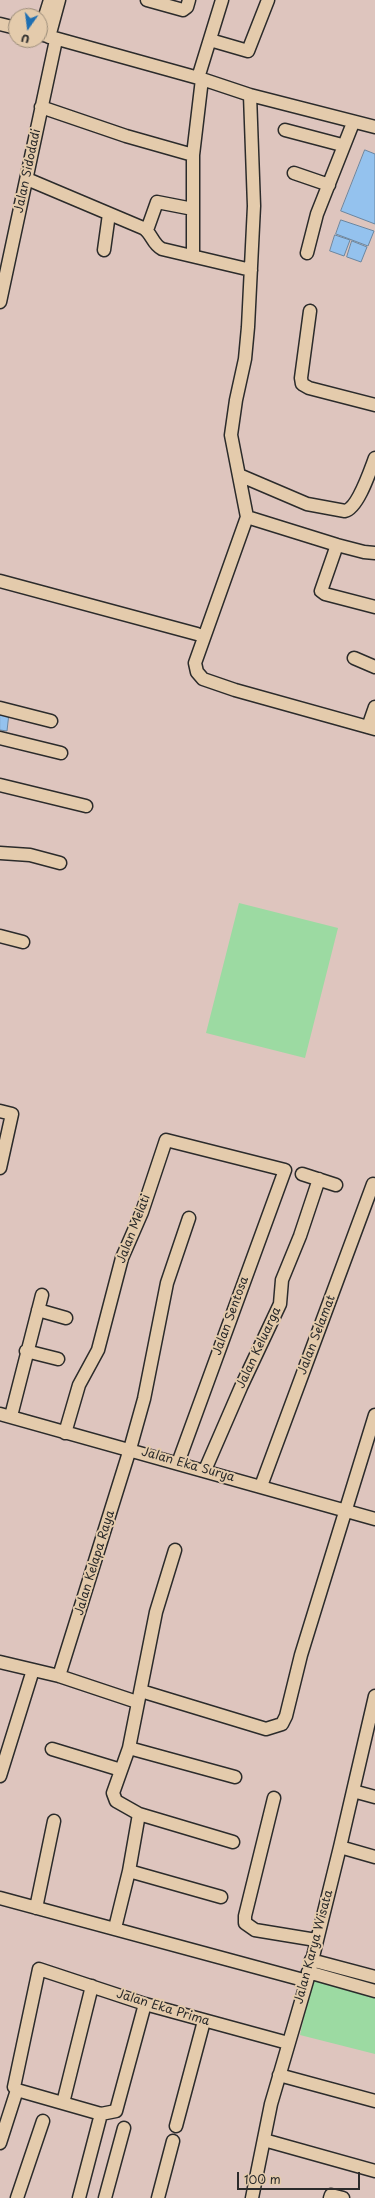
<!DOCTYPE html>
<html>
<head>
<meta charset="utf-8">
<style>
  body { margin:0 }
  #map { position:relative; width:375px; height:2198px; overflow:hidden; background:#dec5be; font-family:"Playpen Sans",sans-serif }
  canvas { display:block }
  .north { position:absolute; left:8px; top:8px; width:40px; height:40px; box-sizing:border-box; background:#e4cbac; border:1px solid #9a8b78; border-radius:50%; rotate:194deg; font-size:11px; font-weight:700; line-height:16px; text-align:center; color:#2b2b2b }
  .north::after { content:''; display:block; margin:auto; width:14px; height:18px; background:#1f6fb2; clip-path:polygon(50% 0,100% 100%,50% 72%,0 100%) }
  .scale { position:absolute; left:237px; top:2172px; width:123px; height:18px; box-sizing:border-box; border:2px solid #2b2b2b; border-top:0; padding-left:5px; font-size:12px; line-height:14px; white-space:nowrap; color:#2b2b2b; -webkit-text-stroke:3px #e4cbac; paint-order:stroke }
</style>
</head>
<body>
<div id="map">
<canvas width="375" height="2198"></canvas>
<div class="north">U</div>
<div class="scale">100 m</div>
</div>
<script>
const ctx = document.querySelector('canvas').getContext('2d');
ctx.lineJoin = 'round';
function fill(path, color) {
  ctx.fillStyle = color;
  ctx.fill(path, 'evenodd');
}
function trace(path, color, width, dash) {
  ctx.strokeStyle = color;
  ctx.lineWidth = width;
  ctx.lineCap = dash ? 'butt' : 'round';
  ctx.setLineDash(dash || []);
  ctx.stroke(path);
}
function write(font, color, halo, rows, align = 'center') {
  ctx.font = font + ' "Playpen Sans",sans-serif';
  ctx.lineWidth = 4;
  ctx.setLineDash([]);
  ctx.textBaseline = 'middle';
  ctx.strokeStyle = halo;
  ctx.fillStyle = color;
  for (const [text, x, y, turn = 0] of rows) {
    ctx.save();
    ctx.translate(x, y);
    ctx.rotate((+turn || 0) * Math.PI / 180);
    ctx.textAlign = isNaN(turn) ? turn : align;
    if (halo) ctx.strokeText(text, 0, 0);
    ctx.fillText(text, 0, 0);
    ctx.restore();
  }
}
const green = new Path2D(`
  M239 903 338 928 305 1058 206 1033Z
  M312 1980 375 1997V2054L300 2035Z`);
const water = new Path2D(`
  M365 150 375 154V224L341 211Z
  M341 220 374 231 368 246 336 234Z
  M335 235 350 240 344 256 330 251Z
  M352 241 367 247 361 262 347 257Z
  M0 711 9 713 7 731 0 730Z`);
const minor = new Path2D(`
  M147 0 183 10 187 7 189 0
  M0 24 16 28
  M40 32 50 0
  M40 34 202 79 250 95 375 127
  M49 37 59 0
  M210 40 248 51 268 0
  M198 78 222 0
  M250 95 254 206 248 327 245 359 236 400 231 435 247 517 195 663 197 672 203 679 235 690 375 729
  M41 107 126 136 193 155
  M285 130 342 145
  M294 173 329 185
  M27 179 143 228C152 233 152 244 162 249L251 270
  M147 230 157 202 193 209
  M104 250 109 214
  M307 253 317 214 353 123
  M193 255V155L202 79
  M0 302 56 40
  M310 311 301 378 302 384 309 388 375 405
  M239 475 307 504 345 511C358 508 370 471 375 458
  M247 517 337 545 364 552 375 553
  M337 545 321 591 325 594 375 607
  M0 581 197 634
  M354 658 375 667
  M0 708 51 721
  M368 727 375 707
  M0 738 61 753
  M0 785 86 806
  M0 853 30 855 60 863
  M0 936 23 942
  M0 1111 12 1114 0 1168
  M302 1174 336 1185
  M38 1310 66 1318
  M26 1351 58 1359
  M0 1414 375 1519
  M11 1416 42 1295
  M65 1433 79 1385 98 1350 122 1258 142 1212 166 1140 285 1170 178 1463
  M205 1470 241 1387 280 1304 282 1280 300 1236 319 1179
  M261 1486 373 1184
  M0 1662 59 1676 137 1702
  M59 1676 130 1449 144 1399 167 1283 189 1218
  M141 1691 266 1729 282 1724 286 1716 301 1655 375 1415
  M129 1748 235 1777
  M52 1749 121 1770
  M0 1776 33 1670
  M353 1791 375 1797
  M274 1798 245 1916V1923L255 1930 316 1940
  M139 1814 233 1842
  M340 1847 375 1857
  M129 1871 221 1897
  M0 1898 307 1981
  M36 1908 54 1821
  M115 1928 129 1871 139 1814 116 1801 113 1793 129 1748 156 1612 175 1550
  M311 1960 375 1977
  M308 1972 375 1991
  M145 2004 116 2111 101 2114 17 2090 14 2087 39 1969 145 2004 288 2043
  M279 2075 375 2101
  M63 2103 92 1986
  M176 2126 204 2021
  M264 2140 375 2171
  M0 2143 17 2090
  M17 2198 43 2121
  M79 2198 101 2114
  M105 2198 124 2128
  M158 2198 173 2141
  M252 2198 271 2104 307 1981 340 1847 375 1696
  M330 2198 331 2195 343 2198`);
const streetNames = [
  ["Jalan Sidodadi",28,171,-78],
  ["Jalan Melati",134,1229,-69],
  ["Jalan Sentosa",231,1316,-70],
  ["Jalan Selamat",317,1335,-69],
  ["Jalan Keluarga",259,1348,-65],
  ["Jalan Eka Surya",188,1465,16],
  ["Jalan Kelapa Raya",95,1563,-73],
  ["Jalan Karya Wisata",314,1947,-75],
  ["Jalan Eka Prima",163,2008,17]
];
fill(green, '#9cdaa2');
fill(water, '#94c2ee');
trace(water, '#6a86a0', 1);
trace(minor, '#2b2b2b', 15);
trace(minor, '#e4cbac', 12);
write('12px', '#2b2b2b', '#e4cbac', streetNames);
</script>
</body>
</html>
